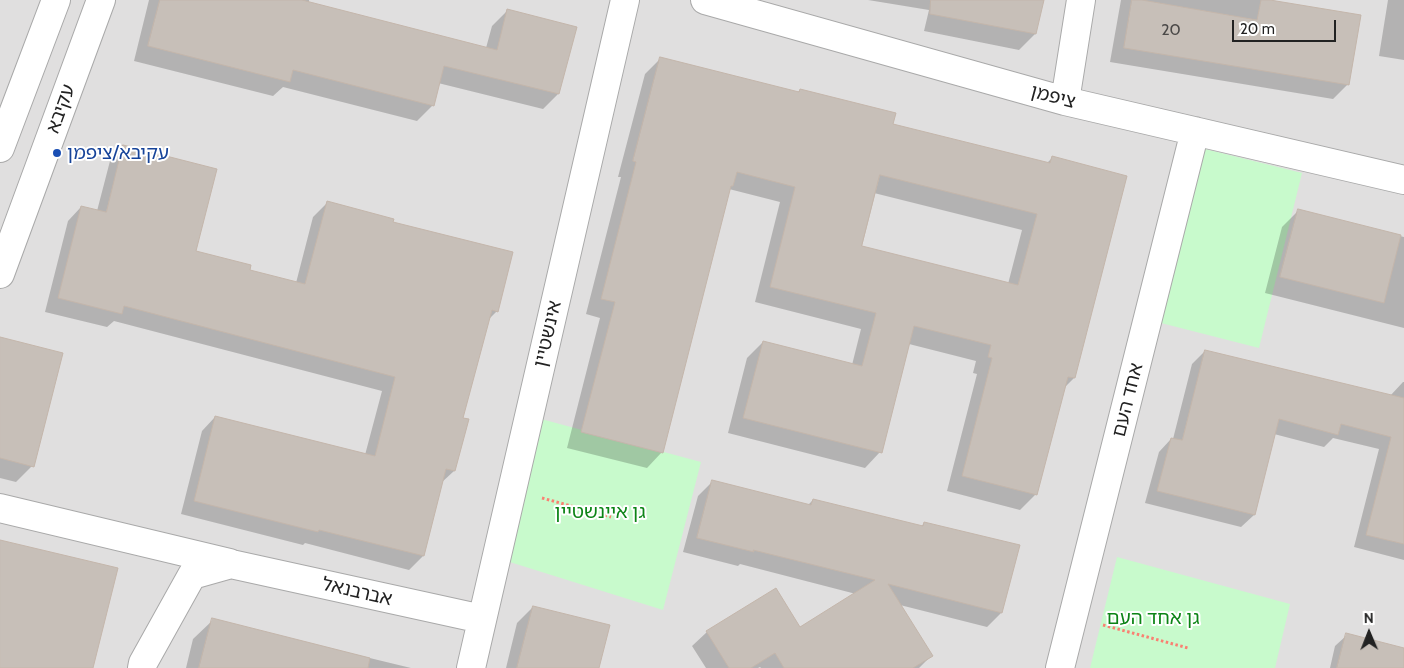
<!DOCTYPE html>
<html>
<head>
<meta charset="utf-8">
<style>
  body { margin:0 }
  #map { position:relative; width:1404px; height:668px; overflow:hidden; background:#f2efe9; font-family:Cabin,sans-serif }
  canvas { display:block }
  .north { position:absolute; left:1344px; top:608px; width:50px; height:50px; -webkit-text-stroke:4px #fff; paint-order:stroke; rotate:359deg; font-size:14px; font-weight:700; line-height:20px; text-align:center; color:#222 }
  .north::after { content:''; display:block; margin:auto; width:18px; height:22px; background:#222; clip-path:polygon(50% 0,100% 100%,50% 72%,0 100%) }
  .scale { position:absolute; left:1232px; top:20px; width:104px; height:22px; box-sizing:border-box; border:2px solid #222; border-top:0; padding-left:6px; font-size:15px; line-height:18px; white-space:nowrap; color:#222; -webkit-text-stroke:4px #fff; paint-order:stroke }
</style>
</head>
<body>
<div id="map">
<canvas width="1404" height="668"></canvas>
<div class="north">N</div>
<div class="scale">20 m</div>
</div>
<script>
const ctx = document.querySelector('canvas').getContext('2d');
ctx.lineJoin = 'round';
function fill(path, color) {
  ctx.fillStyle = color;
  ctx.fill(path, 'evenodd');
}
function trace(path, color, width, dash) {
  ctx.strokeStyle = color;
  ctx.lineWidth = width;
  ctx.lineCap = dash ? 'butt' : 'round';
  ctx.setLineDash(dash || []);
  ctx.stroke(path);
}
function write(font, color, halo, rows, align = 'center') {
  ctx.font = font + ' Cabin,"Noto Sans Hebrew",sans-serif';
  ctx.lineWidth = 4;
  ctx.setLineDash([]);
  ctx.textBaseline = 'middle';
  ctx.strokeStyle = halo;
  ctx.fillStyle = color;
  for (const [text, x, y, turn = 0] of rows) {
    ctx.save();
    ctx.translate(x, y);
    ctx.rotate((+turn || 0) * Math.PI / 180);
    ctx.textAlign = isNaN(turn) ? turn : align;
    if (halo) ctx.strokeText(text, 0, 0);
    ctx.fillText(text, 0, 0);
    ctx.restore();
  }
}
const residential = new Path2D(`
  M0 0H1404V668H0Z`);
const park = new Path2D(`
  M1205 149 1302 173 1259 348 1161 323Z
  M530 416 701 462 663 610 497 558Z
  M1117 557 1290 604 1275 668H1090Z`);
const shadow = new Path2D(`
  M149 0H309V3L486 48 492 26 507 11 575 28 558 94 543 109 438 83 433 105 417 121 283 87 273 96 134 61Z
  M868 0H1043L1035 34 1019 50 924 31 929 10Z
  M1121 0H1263L1348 84 1333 99 1110 62Z
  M1388 0H1404V60L1379 56Z
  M660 59 797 93 800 90 891 125 1046 164 1053 157 1074 378 1063 389 1036 494 1020 510 947 491 977 374 973 373 976 361 909 344 880 452 865 468 728 433 747 358 763 342 852 365 861 329 755 302 780 202 729 189 662 452 647 468 567 448 600 318 586 314 621 177H618L645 74ZM874 193 1022 230 1008 284 860 247Z
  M124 147 194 252 248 271 296 283 313 217 327 203 392 222 497 311 488 320 462 419 467 420 454 471 441 483 423 556 409 570 305 543 303 545 181 514 202 431 215 417 365 455 382 391 114 321 107 327 45 312 68 221 81 207 97 211 110 161Z
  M1298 211 1404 237V328L1265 293 1282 227Z
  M0 341 32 466 16 482 0 478Z
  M1205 351 1390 396 1403 382H1404V560L1354 547 1379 449 1333 438 1324 447 1274 434 1254 515 1241 527 1145 503 1159 452 1171 439H1173L1192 364Z
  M712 482 808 505 813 500 921 527 924 523 1001 613 987 627 900 605 931 656 919 668H761L760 667 758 668H706L692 646 707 632 799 628 856 594 740 564 738 566 683 552 698 496Z
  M533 607 598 668H506L517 623Z
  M213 620 411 668H186L193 639Z
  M1347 635 1404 649V668H1330L1335 646Z`);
const building = new Path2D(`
  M160 0H302L497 50 507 9 577 27 559 94 444 66 434 106 293 70 290 82 148 46Z
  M931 0H1044L1036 34 930 14Z
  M1132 0H1142L1257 20 1261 0H1270L1361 15 1349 85 1124 48Z
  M660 57 799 92 800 89 896 113 893 124 1050 163 1052 156 1127 176 1075 378 1068 377 1037 495 962 476 992 358 988 357 991 345 914 326 882 453 743 418 763 341 862 366 876 313 770 287 795 187 737 172 733 186H731L663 453 581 432 615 302 601 299 636 162 633 161ZM880 175 1037 214 1018 285 862 246Z
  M123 145 217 169 196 251 251 265 250 270 305 284 327 201 394 219 393 222 513 252 498 312 492 310 463 418 469 419 455 471 446 469 424 556 319 530 318 532 194 501 215 416 375 456 395 377 124 306 122 314 58 298 81 206 106 212Z
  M1298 209 1401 235 1384 303 1280 277Z
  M0 337 63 353 34 467 0 458Z
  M1205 350 1404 398V544L1366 535 1391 437 1341 424 1338 435 1279 419 1255 515 1157 491 1171 438 1182 440Z
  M712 480 811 505 813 499 923 526 924 522 1020 545 1002 613 888 584 933 656 913 668H784L775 653 751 668H729L706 631 776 588 800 627 875 580 753 550 754 552 697 538Z
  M0 540 118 568 93 668H0Z
  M533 606 610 625 599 668H517Z
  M212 618 370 658 368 668H199Z
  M1346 633 1404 648V668H1337Z`);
const path = new Path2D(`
  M542 498 611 517
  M1103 625 1188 648`);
const minor = new Path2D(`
  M705 0 1065 101 1404 180
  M1065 101 1081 0
  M0 148 56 0
  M0 274 101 0
  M0 508 230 563
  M142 668 143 663 192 575 231 564 482 619
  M471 668 625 0
  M1060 668 1195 131`);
const markers = [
  [57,153,5,"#1a4fb4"]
];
const numberNames = [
  ["20",1171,30]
];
const streetNames = [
  ["ציפמן",1053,97,15],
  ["עקיבא",61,109,-70],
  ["אינשטיין",548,334,-77],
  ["אחד העם",1128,400,-76],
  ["אברבנאל",357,592,13]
];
const transitNames = [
  ["עקיבא/ציפמן",67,153]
];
const parkNames = [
  ["גן איינשטיין",600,512],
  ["גן אחד העם",1153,618]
];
fill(residential, '#e0dfdf');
fill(park, '#c8facc');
fill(shadow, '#0003');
fill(building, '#c7bfb8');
trace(building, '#c4b6ab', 1);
trace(minor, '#a9a9a9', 30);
trace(path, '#fa8072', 3, [2.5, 2.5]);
trace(minor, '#fff', 28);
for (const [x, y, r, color] of markers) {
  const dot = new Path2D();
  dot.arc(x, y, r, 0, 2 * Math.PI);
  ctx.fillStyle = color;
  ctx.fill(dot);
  trace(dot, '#fff', 2);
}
write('16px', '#4b4948', null, numberNames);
write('19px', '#222', '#fff', streetNames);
write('19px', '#164399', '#fff', transitNames, 'left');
write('19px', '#0c8416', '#fff', parkNames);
</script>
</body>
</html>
